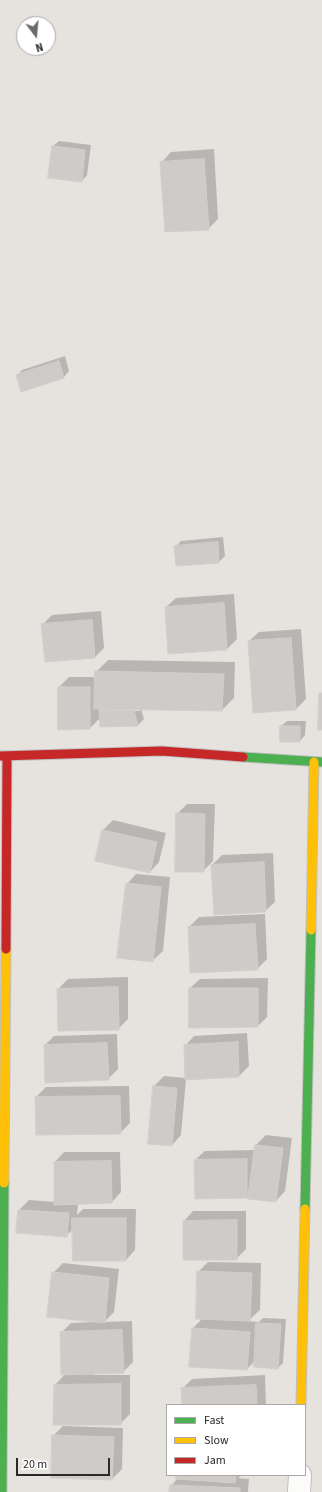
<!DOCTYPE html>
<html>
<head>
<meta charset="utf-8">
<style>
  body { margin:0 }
  #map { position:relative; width:322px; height:1492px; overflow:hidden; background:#e6e3df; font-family:"Source Sans 3",sans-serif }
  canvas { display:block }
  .legend { position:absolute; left:166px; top:1404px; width:140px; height:72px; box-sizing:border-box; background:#fff; border:1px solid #a9a9a9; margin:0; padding:5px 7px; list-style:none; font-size:12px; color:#292929 }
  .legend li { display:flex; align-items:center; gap:8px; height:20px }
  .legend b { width:20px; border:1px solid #a9a9a9 }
  .north { position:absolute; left:16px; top:16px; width:40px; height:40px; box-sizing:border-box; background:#fff; border:1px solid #a9a9a9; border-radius:50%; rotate:164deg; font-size:11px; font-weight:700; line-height:16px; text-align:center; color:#292929 }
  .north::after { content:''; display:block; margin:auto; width:14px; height:18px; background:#6b6a69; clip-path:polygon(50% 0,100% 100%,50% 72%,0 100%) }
  .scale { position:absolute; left:16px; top:1458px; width:94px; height:18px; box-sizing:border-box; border:2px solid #292929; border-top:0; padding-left:5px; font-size:12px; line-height:14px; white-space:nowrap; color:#292929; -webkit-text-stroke:3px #fff; paint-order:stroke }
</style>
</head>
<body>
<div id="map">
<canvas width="322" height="1492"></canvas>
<ul class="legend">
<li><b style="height:5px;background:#4caf50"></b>Fast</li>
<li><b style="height:5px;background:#ffc107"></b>Slow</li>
<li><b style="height:5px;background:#c62828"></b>Jam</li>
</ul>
<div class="north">N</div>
<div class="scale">20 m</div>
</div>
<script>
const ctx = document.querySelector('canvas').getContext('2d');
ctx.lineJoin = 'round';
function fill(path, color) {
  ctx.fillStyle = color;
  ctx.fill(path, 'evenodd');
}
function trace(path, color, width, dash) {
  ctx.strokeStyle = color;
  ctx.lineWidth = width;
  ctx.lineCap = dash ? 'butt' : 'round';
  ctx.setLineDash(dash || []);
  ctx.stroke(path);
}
const shadow = new Path2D(`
  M59 141 91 145 87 175 82 181 53 146Z
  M214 149 218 219 208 229 162 162 171 152Z
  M65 356 69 371 64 377 21 391 17 376 22 370Z
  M223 537 225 556 219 562 177 565 175 547 181 541Z
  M234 594 237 639 227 649 166 607 176 598Z
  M101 611 104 648 95 657 42 625 52 615Z
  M301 629 306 699 296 709 249 641 259 632Z
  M108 660 235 662 234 698 222 710 141 709 144 719 138 725 101 726V717L90 728 59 687 69 677H96V672ZM100 708H104L100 712ZM139 709 140 711 105 712V710Z
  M287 721H306L305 735 300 741 281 726Z
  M187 804H215L213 861 203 871 177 814Z
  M113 820 166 833 159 862 150 872 96 860 103 830Z
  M273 853 275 902 265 911 212 865 222 855Z
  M136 874 170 877 163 951 153 960 127 884Z
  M265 914 267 959 257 969 189 927 199 917Z
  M128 977V1019L118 1029 58 989 68 979Z
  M268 978 267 1017 258 1026 190 988 200 979Z
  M247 1033 249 1066 239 1076 186 1079 181 1135 172 1145 154 1086 164 1076 186 1078 185 1046 194 1036Z
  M117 1034 118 1069 108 1079 45 1045 54 1036Z
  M129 1086 130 1123 120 1133 36 1097 46 1087Z
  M266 1135 292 1138 285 1191 276 1201 250 1194 247 1197 195 1160 205 1151 255 1150 256 1145Z
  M64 1152H120L121 1192 112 1202 78 1203 77 1215 83 1209H136L135 1250 126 1260 73 1229 66 1236 18 1232 19 1210 29 1200 55 1202V1162Z
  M193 1211H246V1249L236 1259 184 1221Z
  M208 1262 261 1263 260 1310 248 1321 259 1322 263 1318 286 1319 283 1363 278 1368 255 1361 247 1369 193 1328 203 1318 198 1272Z
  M63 1263 119 1269 114 1312 104 1322 132 1321 133 1362 123 1372 93 1373V1375H130V1414L120 1424 55 1385 65 1374 61 1333 71 1323 94 1322 53 1273Z
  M265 1375 266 1405H183L182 1389 192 1379Z
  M63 1426 123 1428 122 1469 112 1479 53 1436Z
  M177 1475H242L238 1478 249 1479 248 1492H170L171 1486 178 1478Z`);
const building = new Path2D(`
  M52 146 85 150 82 182 48 178Z
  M204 159 209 230 165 232 160 162Z
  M59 361 64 378 21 392 16 375Z
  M218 542 219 563 176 566 174 546Z
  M224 603 227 650 168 654 165 607Z
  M92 620 95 658 45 662 41 624Z
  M291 638 296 710 253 713 248 641Z
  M95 671 224 674 222 711 94 709Z
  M58 687H90V729L58 730Z
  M319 693H322V730H318Z
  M134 710 138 726 100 727 99 711Z
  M280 726H300V742H280Z
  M176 813 205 814 204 872H175Z
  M102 830 157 842 150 873 95 861Z
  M264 862 266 912 214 915 211 865Z
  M126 883 161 887 153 962 117 958Z
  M255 924 258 970 190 973 188 927Z
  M118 987 119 1030 58 1031 57 989Z
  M189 988H258V1027L189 1028Z
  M238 1042 239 1077 185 1080 184 1045Z
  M107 1043 109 1080 45 1083 44 1045Z
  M153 1086 177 1088 172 1146 148 1144Z
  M120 1096 121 1134 36 1135 35 1097Z
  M255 1145 283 1148 276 1202 248 1199Z
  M247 1159V1198L195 1199 194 1160Z
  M111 1161 112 1203 54 1205V1162Z
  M18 1210 69 1213 67 1237 16 1233Z
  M72 1218H126V1261H73Z
  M237 1220V1260H183V1221Z
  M197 1271 252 1273 250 1321 196 1319Z
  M52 1272 109 1278 105 1323 47 1317Z
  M256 1323 281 1324 278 1369 254 1367Z
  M192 1328 250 1332 247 1370 189 1367Z
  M122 1330 124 1373 61 1375 60 1332Z
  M121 1384V1425H53L54 1385Z
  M256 1385 257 1405H182L181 1388Z
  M52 1435 114 1437 112 1480 51 1478Z
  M176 1475H236L235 1483 176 1479Z
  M170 1485 240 1488V1492H169Z`);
const street = new Path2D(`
  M299 1492 300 1475`);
const fast = new Path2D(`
  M243 757 322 762
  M305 1209 311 930
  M2 1492 4 1183`);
const slow = new Path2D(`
  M311 930 314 762
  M4 1183 6 949
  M301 1405 305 1209`);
const jam = new Path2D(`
  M0 756 162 751 243 757
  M6 949 7 757`);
fill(shadow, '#0003');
fill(building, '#cecbc8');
trace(building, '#d1cfcb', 1);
trace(street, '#c1bfc0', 24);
trace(fast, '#c1bfc0', 11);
trace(slow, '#c1bfc0', 11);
trace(jam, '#c1bfc0', 11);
trace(street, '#fbfbfa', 22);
trace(fast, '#4caf50', 9);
trace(slow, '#ffc107', 9);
trace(jam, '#c62828', 9);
</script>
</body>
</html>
